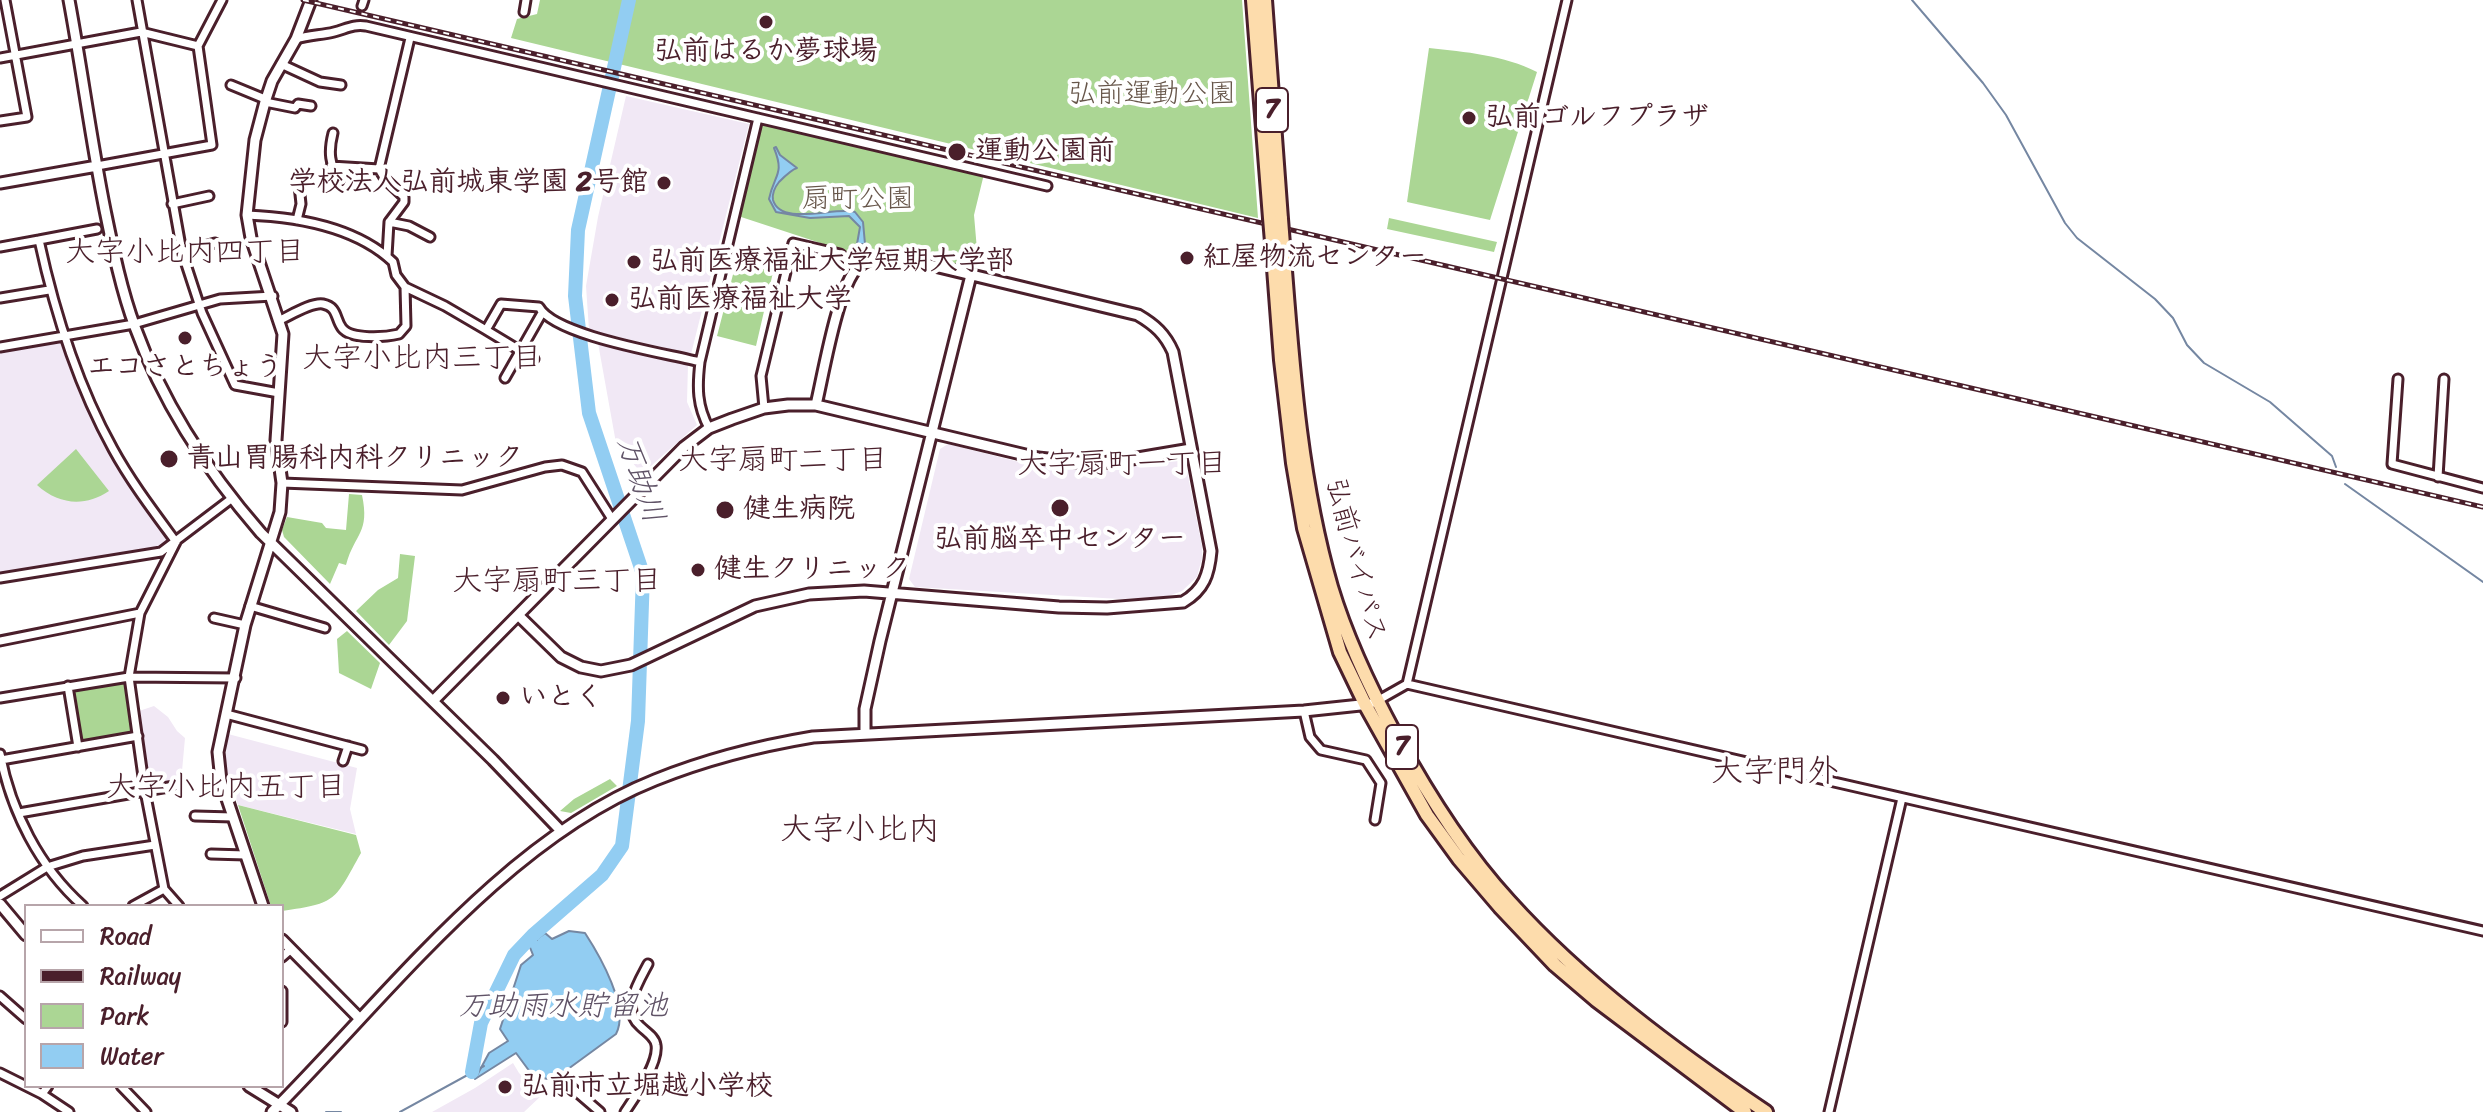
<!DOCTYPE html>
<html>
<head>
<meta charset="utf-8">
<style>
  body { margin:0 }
  #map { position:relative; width:2483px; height:1112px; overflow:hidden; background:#fff; font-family:Sriracha,sans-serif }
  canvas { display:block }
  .legend { position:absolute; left:24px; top:904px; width:260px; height:184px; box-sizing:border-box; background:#fff; border:2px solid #b7a5aa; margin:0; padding:10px 14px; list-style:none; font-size:24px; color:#4a1f2b }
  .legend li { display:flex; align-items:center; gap:16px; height:40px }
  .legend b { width:40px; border:2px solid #b7a5aa }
</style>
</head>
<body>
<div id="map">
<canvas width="2483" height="1112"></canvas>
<ul class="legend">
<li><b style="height:10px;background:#fff"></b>Road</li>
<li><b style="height:10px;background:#4a1f2b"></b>Railway</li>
<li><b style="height:22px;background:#abd694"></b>Park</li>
<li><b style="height:22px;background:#92cdf2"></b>Water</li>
</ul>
</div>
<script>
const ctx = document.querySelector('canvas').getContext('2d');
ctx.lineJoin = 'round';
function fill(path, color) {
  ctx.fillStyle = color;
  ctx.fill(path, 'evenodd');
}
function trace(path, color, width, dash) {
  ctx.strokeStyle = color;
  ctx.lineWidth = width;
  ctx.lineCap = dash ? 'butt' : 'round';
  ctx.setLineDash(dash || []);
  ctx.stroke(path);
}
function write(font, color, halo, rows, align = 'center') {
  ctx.font = font + ' Sriracha,"Klee One",sans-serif';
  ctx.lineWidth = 8;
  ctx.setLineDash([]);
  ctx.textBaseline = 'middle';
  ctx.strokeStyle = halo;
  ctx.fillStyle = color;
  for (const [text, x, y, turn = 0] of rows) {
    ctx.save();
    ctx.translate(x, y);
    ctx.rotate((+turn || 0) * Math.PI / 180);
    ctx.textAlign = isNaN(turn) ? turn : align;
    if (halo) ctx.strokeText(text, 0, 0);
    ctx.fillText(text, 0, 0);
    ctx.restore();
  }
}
const built = new Path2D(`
  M626 96 749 124 691 354 589 330 586 286 598 217Z
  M59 342 62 343 91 414 112 454 167 538 165 545 0 574V352Z
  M598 343 688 364 687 402 697 425 642 474 616 443Z
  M948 444 1031 465 1095 471 1178 461 1186 466 1202 546V558L1197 577 1182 591 1166 597 1120 599 915 587 909 579 940 449Z
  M154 706 168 717 177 731 185 738 181 782 153 787 149 784 136 712Z
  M228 734 357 768 350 809 356 834 238 805 225 764Z
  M513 1063 519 1073 542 1095 524 1112H432L475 1088Z`);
const green = new Path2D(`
  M540 0H1242L1258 218 511 38 517 19 537 14Z
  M1429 48C1465 52 1504 55 1537 72L1490 220 1407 202Z
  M761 123 984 174 974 215 977 250 962 265 939 263 883 250 860 256 735 215Z
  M1389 218 1497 242 1494 252 1387 229Z
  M737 259 774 268 756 346 717 336Z
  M76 449 109 491C85 507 59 505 37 485Z
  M349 494 362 495C370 534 355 532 346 565L339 563 330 584 284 537 282 530 287 517 322 523 326 528 346 530Z
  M400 554 415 556 407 621 389 645 356 611 378 590 398 578Z
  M347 631 380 663 371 689 339 673 337 639Z
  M122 683 126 687 132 730 128 733 85 741 78 737 72 698 74 691Z
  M610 779 617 786 571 813 560 811 574 799Z
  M238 805 356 835 361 853C334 901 338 903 282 911V906H271Z`);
const water = new Path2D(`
  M776 147 780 155 797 168C793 169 784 177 779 182 775 187 772 194 773 200 781 227 836 206 855 212L863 222 865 244H857L860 227 849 216 810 218 776 212 769 199C774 174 785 175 774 148Z
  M569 931 585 933C600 956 630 1008 616 1034L553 1080 533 1076 516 1053 475 1079 489 1053 508 1041 500 1029 521 965 533 955 529 945 545 933 552 939Z`);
const stream = new Path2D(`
  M1912 0 1983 83 2006 115 2065 223 2077 238 2155 299 2173 318 2187 345 2204 363 2270 402 2332 456 2336 467
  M399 274 408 284
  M409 323 411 293
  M598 334 677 353
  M2345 484 2483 582
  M533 935 537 940
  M326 1112H341
  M400 1112 484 1066`);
const river = new Path2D(`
  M472 1072 481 1023 514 955 533 935 602 875 622 846 638 721 643 574 589 413 575 296 578 230 629 0`);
const street = new Path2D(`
  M137 0 182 252 202 313 235 385 279 393
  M362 6 364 0
  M524 12 526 0
  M296 39C309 35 322 35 334 32 346 29 353 24 366 26L1047 186
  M0 58 141 32 198 46
  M281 64 320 82 341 85
  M231 85 265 99
  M265 102 295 108 298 104 311 106
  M0 121 27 117 5 0
  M333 133C328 153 330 163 339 181
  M97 166 212 145 198 46 222 0
  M331 166 379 169
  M172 204 209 196
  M247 215C297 217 356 227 393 262L396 275 405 287 445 306 486 330 501 304 539 307C555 336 665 353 700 362
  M297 220 301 204 299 185
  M389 222 409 226 430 237
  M39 240 97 229
  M0 247 39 240C55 314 77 384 113 449 131 482 154 512 176 542
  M182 252 215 243
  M387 256 389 222 404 202V197L385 179 379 169 410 38
  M0 298 49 290
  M280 320C291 315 312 302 323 304 338 307 335 319 342 328 351 340 386 337 399 334L406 326 405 287
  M486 330 534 359
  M0 347 134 324 220 299 273 296
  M505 378 542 313
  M2398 379 2392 464 2483 488
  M764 408 761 376 793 243 840 254 856 268
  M709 428C697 406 697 387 700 362L758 118
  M2438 477 2444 379
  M282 483 462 490 545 467 562 465 582 472 612 519
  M176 542 140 613 129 677 145 791 164 889 179 906
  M0 578 161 552 231 499
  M250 606 325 628
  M214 618 245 625
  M0 641 140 613
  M1407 684 1567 0
  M68 686 78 747
  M0 698 129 677 236 678
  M1377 701 1407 684 2483 931
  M1304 711 1310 737 1321 750 1366 760 1381 783 1375 820
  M226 714 362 750
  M0 754C11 811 39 867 83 906
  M1 760 138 736
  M343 761 348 746
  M19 813 180 785
  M195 816 233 817
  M211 854 246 855
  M0 896 47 867 83 856 155 845
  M133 906 164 889
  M282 957 290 950
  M282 991V1022
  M0 996 26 1019
  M0 1073 42 1094 48 1086
  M564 1081 600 1112
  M121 1086 146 1112
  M42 1094 69 1112
  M625 1112C635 1097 659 1063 656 1045 655 1037 646 1032 640 1026 621 1009 638 983 648 964
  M1829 1112 1902 798`);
const secondary = new Path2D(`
  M69 0C82 70 91 140 105 210 113 249 121 289 135 327 163 404 208 472 261 533L493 760 561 831
  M0 183 97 166
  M518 615 561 657 581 667 601 671 631 665 755 606 809 594 864 591 1059 607 1107 608 1183 602C1204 590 1209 574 1211 551L1173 352C1165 334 1155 325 1138 315L893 256C881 255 868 259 858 267 838 285 823 376 816 405
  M433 701 684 447 709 428 732 419 764 408 788 405H816L1038 458 1088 463 1114 462 1191 449
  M865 733V709L880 641 971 275
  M0 904 26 935
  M263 906 221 781 218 752 245 625 280 512 282 483 276 440 283 334 251 238 247 215 255 140 265 102 272 81 296 39 311 0
  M282 940 360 1019
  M249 1086 291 1112
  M272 1112C385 999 504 840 655 780 707 759 759 746 813 737L1304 711 1370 704`);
const highway = new Path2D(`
  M1253 0 1270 218
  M1265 0 1281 219
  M1272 242 1281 360 1293 463 1304 528 1340 652 1366 706 1427 815 1459 859 1500 907 1555 965 1596 1000 1745 1112
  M1283 245C1292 359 1299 476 1331 587 1347 640 1370 688 1396 736 1428 795 1464 852 1509 901 1582 982 1675 1051 1766 1112`);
const rail = new Path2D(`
  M303 0 2483 507`);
const highwayBridge = new Path2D(`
  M1270 218 1272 242
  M1281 219 1283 245`);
const markers = [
  [766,22,8,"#4a1f2b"],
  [1469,118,8,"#4a1f2b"],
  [957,152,10,"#4a1f2b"],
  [664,183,8,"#4a1f2b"],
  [1187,258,8,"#4a1f2b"],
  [634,262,8,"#4a1f2b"],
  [612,300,8,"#4a1f2b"],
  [185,338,8,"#4a1f2b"],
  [169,459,10,"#4a1f2b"],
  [1060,508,10,"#4a1f2b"],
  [725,510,10,"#4a1f2b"],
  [698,570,8,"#4a1f2b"],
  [503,698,8,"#4a1f2b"],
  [505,1087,8,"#4a1f2b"]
];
const shields = [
  [1272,110,32],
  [1402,747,32]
];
const shieldNames = [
  ["7",1272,110],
  ["7",1402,747]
];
const poiNames = [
  ["弘前はるか夢球場",766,52,"center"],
  ["弘前ゴルフプラザ",1485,118],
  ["運動公園前",975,152],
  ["学校法人弘前城東学園 2号館",648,183,"right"],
  ["紅屋物流センター",1203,258],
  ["弘前医療福祉大学短期大学部",650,262],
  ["弘前医療福祉大学",628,300],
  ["エコさとちょう",185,368,"center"],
  ["青山胃腸科内科クリニック",187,459],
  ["健生病院",743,510],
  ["弘前脳卒中センター",1060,540,"center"],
  ["健生クリニック",714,570],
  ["いとく",519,698],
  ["弘前市立堀越小学校",521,1087]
];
const parkNames = [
  ["弘前運動公園",1152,95],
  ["扇町公園",858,200]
];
const streetNames = [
  ["弘前バイパス",1355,560,75]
];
const neighbourhoodNames = [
  ["大字小比内四丁目",185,253],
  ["大字小比内三丁目",422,359],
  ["大字扇町二丁目",783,461],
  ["大字扇町一丁目",1122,465],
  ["大字扇町三丁目",557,582],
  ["大字小比内五丁目",226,788]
];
const waterNames = [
  ["万助川",639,480,71],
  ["万助雨水貯留池",563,1007]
];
const quarterNames = [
  ["大字門外",1775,773],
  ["大字小比内",860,831]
];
fill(built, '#f1e8f5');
fill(green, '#abd694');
fill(water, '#92cdf2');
trace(water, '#7587a2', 2);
trace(stream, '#7587a2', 2);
trace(river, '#92cdf2', 14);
trace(street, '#4a1f2b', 13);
trace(secondary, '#4a1f2b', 15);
trace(highway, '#4a1f2b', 18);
trace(street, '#fff', 7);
trace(secondary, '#fff', 9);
trace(highway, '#fddcac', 12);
trace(rail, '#4a1f2b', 5);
trace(rail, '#fff', 2, [6]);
trace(highwayBridge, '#4a1f2b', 18, []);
trace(highwayBridge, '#fddcac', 12);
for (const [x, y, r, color] of markers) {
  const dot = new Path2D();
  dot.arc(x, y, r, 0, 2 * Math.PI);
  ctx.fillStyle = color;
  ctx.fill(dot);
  trace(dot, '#fff', 3);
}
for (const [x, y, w] of shields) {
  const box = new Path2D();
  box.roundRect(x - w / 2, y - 22, w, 44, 6);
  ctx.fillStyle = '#fff';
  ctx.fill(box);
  trace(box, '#4a1f2b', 2);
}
write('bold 26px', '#4a1f2b', null, shieldNames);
write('bold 28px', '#4a1f2b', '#fff', poiNames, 'left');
write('28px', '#67564a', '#fff', parkNames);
write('28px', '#4a1f2b', '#fff', streetNames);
write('30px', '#4a1f2b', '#fff', neighbourhoodNames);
write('italic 30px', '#605367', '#fff', waterNames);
write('32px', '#4a1f2b', '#fff', quarterNames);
</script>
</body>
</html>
